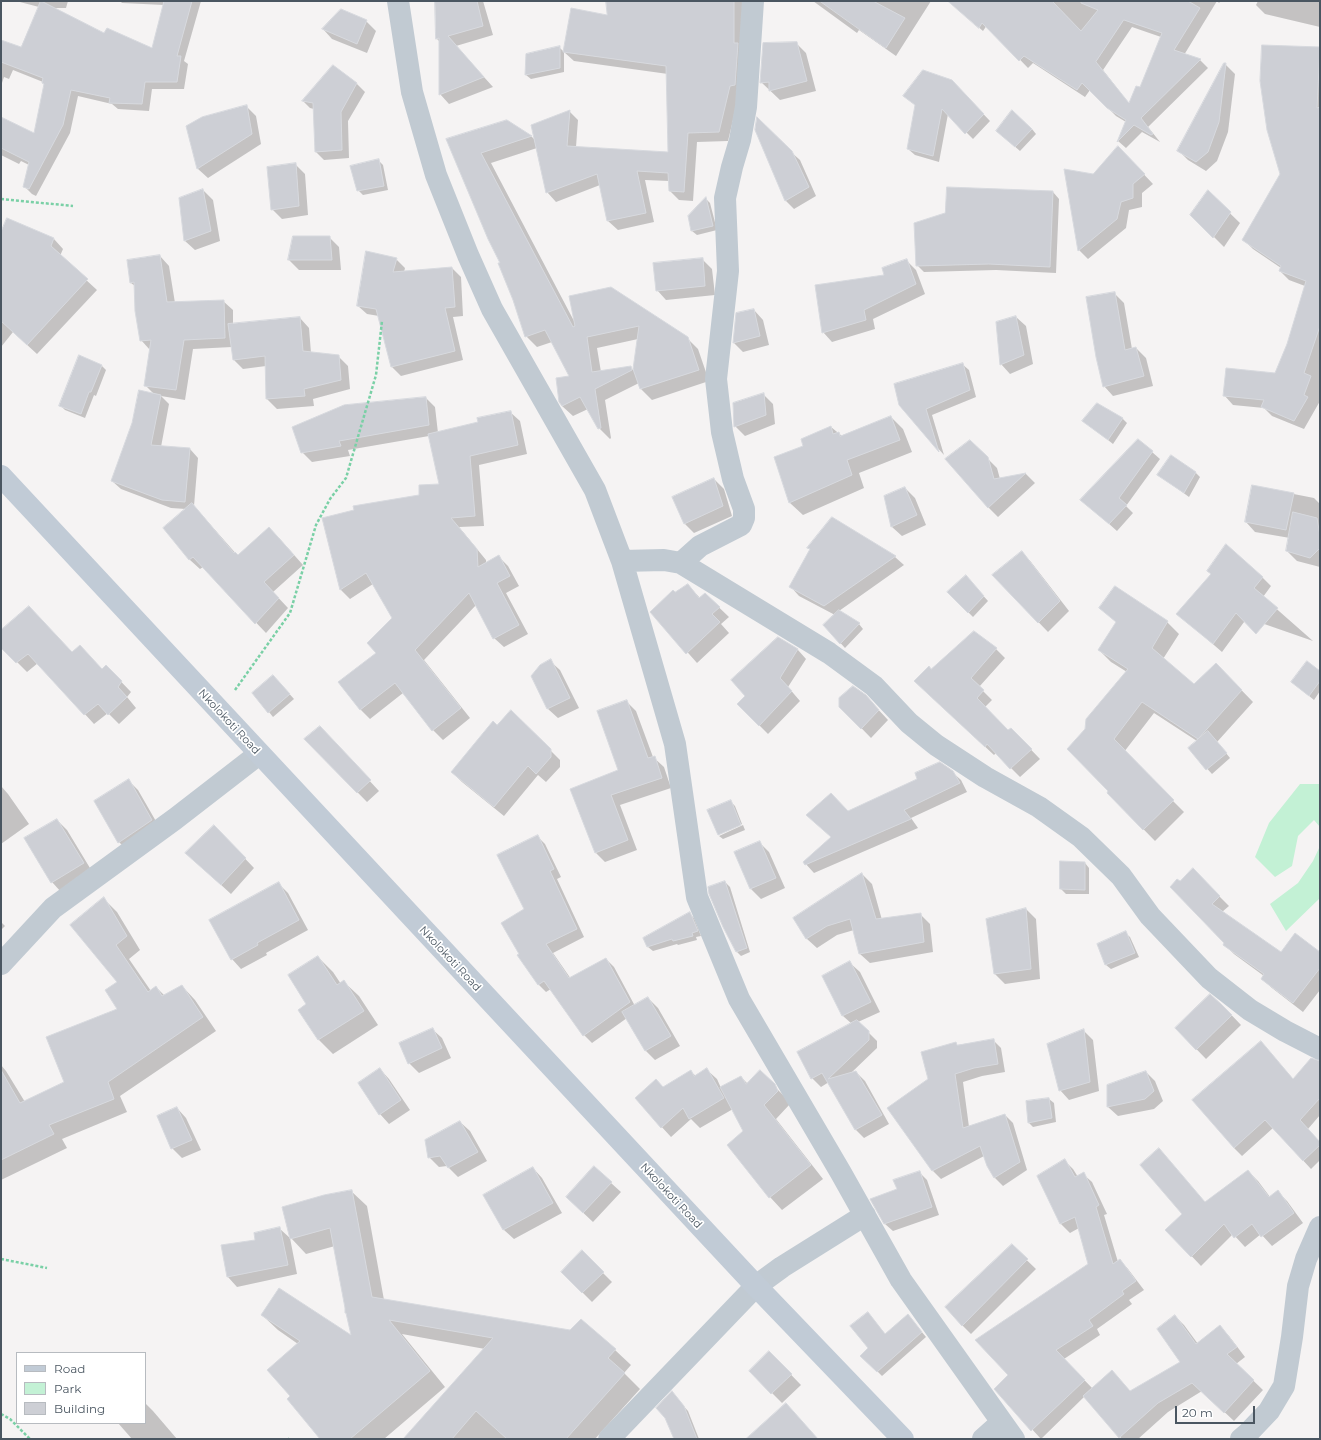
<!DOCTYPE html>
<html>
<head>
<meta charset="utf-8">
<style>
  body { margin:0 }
  #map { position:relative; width:1321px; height:1440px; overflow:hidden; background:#f5f3f3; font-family:Montserrat,sans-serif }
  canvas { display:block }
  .frame { position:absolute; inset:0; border:2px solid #4a5661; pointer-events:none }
  .legend { position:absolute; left:16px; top:1352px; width:130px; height:72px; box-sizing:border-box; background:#fff; border:1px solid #b7bbc0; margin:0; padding:5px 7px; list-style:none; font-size:12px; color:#4a5661 }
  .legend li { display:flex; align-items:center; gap:8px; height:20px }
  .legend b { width:20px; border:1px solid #b7bbc0 }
  .scale { position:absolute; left:1175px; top:1406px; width:80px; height:18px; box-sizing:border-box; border:2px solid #4a5661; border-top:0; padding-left:5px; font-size:12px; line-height:14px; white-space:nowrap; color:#4a5661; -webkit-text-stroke:3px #fff; paint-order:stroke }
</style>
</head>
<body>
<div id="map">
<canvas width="1321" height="1440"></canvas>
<div class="frame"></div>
<ul class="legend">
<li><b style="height:5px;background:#c1cbd6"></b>Road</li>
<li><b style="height:11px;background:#c3f1d5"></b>Park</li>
<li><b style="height:11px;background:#cdcfd5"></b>Building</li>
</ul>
<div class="scale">20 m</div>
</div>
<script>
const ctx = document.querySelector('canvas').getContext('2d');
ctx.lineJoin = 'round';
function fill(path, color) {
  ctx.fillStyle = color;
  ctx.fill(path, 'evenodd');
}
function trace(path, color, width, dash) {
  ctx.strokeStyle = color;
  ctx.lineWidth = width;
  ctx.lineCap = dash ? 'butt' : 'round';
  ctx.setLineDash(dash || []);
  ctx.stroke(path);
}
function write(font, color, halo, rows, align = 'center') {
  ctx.font = font + ' Montserrat,sans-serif';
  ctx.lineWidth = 3.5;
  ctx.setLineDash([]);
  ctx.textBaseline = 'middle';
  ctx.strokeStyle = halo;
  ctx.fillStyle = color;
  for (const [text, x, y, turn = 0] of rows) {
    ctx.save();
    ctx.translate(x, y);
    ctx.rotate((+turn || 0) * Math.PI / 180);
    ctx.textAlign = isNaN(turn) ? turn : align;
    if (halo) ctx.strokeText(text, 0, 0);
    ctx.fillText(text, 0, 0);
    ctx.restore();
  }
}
const green = new Path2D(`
  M1300 784H1320V827L1314 820 1298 836 1292 866 1275 877 1255 857 1269 823Z
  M1320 846V898L1286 931 1270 904 1298 883 1313 861Z`);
const shadow = new Path2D(`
  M16 1H68L66 8H52L109 37 153 49 164 5 122 3 120 1H201L184 61 188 64 184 89H152L149 111 118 109 112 104 78 96 70 133 36 196 32 194 25 187 29 165 21 161 19 164 1 155V118L35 135 45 85 43 82 13 70 9 79 4 77 1 86V41L21 49 39 7Z
  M436 1H483L493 35 456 46 493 87 449 104 440 94V42L437 39Z
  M607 1H743L739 95 728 141 697 142 693 201 679 200 670 191 669 181 645 180 654 222 618 230 608 221 600 185 556 202 547 192 537 148 491 163 574 321 570 297 687 338 698 349 709 381 652 400 641 389 639 383 605 400 611 438 610 439 599 428 588 409 573 416 562 406 571 377 552 342 537 347 526 336 502 264 447 140 507 121 532 137 536 141 569 111 578 120 576 147 669 153 668 74 574 61 564 52 609 16ZM638 339 634 371 630 367 601 372 597 348Z
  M813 1H931L896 56 859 30 857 33Z
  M948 1H1003L983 31Z
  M1035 1H1221L1219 3 1217 1 1184 55 1200 60 1208 68 1148 127 1160 142 1142 132 1126 148 1118 141 1126 122 1116 116 1090 90 1085 97 1033 63 1028 68 998 37ZM1132 27 1161 37 1140 89 1129 104 1103 70Z
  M1258 1H1320V27L1265 14 1256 5Z
  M366 21 376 31 367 53 332 39 323 29Z
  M796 43 806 53 816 91 780 100 761 82Z
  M1263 46 1320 48V401L1304 429 1272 416 1264 408 1233 405 1224 395 1275 374 1288 345 1305 286 1289 280 1280 271 1281 268 1253 249 1244 240 1281 175Z
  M560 48 564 52V72L531 79 526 75Z
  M1225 64 1235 74 1228 132 1217 161 1206 171 1188 160 1179 151Z
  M333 66 357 84 365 92 348 121 349 158 324 160 316 152 314 109 310 108 303 101Z
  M952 81 990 121 973 139 948 114 939 162 915 155 908 149Z
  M246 106 256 116 261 144 208 178 198 169 187 126Z
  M756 129 791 152 800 160 816 196 794 209 786 201Z
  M1032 129 1036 134 1020 151 997 131Z
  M1118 147 1153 184 1142 193V207L1129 210 1126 228 1088 259 1079 250 1066 171 1093 175Z
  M379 161 383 165 388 190 363 195 358 190Z
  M295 164 305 174 308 215 282 219 272 209Z
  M203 190 213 200 220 241 195 250 185 241 180 199Z
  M1053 192 1059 199 1056 273 996 270 924 272 917 265Z
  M1208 192 1240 223 1224 247 1191 214Z
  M706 199 710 203 717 230 697 235 692 231Z
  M8 219 54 239 63 249 60 256 97 290 37 354 13 332 1 347V234Z
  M294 237H329L339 247 341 270H299L289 260Z
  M160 256 169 266 175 303 223 301 233 310V325L300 318 309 328 311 353 338 356 348 366 350 389 313 399 314 406 277 409 267 399 266 366 243 369 234 360 232 347 193 349 185 400 161 396 169 404 161 447 190 449 198 458 194 506 238 556 279 538 303 565 273 592 288 608 266 633 203 567 200 569 190 560 164 528 186 509 171 508 121 489 112 481 154 394 145 385 150 350 141 340 135 286 131 283Z
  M396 259 405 268 404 272 452 268 461 277 463 316 453 317 463 360 401 376 392 367 379 316 367 314 358 306Z
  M702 259 712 269 715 295 666 300 657 290Z
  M907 261 916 270 925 294 873 319 875 329 832 342 823 332Z
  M1114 293 1124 303 1132 349 1136 348 1146 358 1153 386 1113 396 1104 386Z
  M754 310 763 320 769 345 743 352 734 343Z
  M1016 317 1026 326 1033 364 1010 374 1001 364Z
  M80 357 102 366 106 370 96 396 94 395 85 418 65 410 60 405Z
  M962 364 969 370 976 397 932 415 944 455 899 405Z
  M763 394 773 404 775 424 745 436 735 426Z
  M426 398 435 407 438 433 479 423 510 412 520 421 527 454 479 465 484 526 459 527 486 560V563L499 557 508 566 519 586 506 593 528 634 504 647 494 638 477 604 424 660 470 718 443 740 433 730 403 693 370 719 361 710 340 682 378 653 393 618 373 584 350 599 341 590 323 519 420 496 441 484 429 436 348 450 350 456 312 462 302 452Z
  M891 417 903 429 912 452 859 473 864 488 803 515 790 503 775 457 804 447 831 427 842 436Z
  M1122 418 1127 423 1113 444 1084 421Z
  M1152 452 1160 459 1126 506 1133 513 1117 531 1082 500Z
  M987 458 997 468 1000 479 1026 474 1035 483 998 517 988 507Z
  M1195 472 1200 477 1189 497 1159 475Z
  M714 479 724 489 732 516 694 533 685 524Z
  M1253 486 1314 498 1320 504V567L1297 561 1287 551 1290 538 1255 532 1246 522Z
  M905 488 915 498 926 525 902 536 892 527 885 497Z
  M832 518 895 557 904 565 839 611 859 624 863 629 845 648 824 625 835 615 799 596 791 587Z
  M1022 552 1031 562 1069 611 1048 632 993 575Z
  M1262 577 1271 586 1263 597 1313 641 1247 618 1222 652 1178 614Z
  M970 581 988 601 973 617 948 592Z
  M688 585 700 598 705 594 729 617 721 624 729 633 697 663 652 612 675 594Z
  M1116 587 1167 622 1179 634 1163 659 1194 685 1216 664 1253 702 1217 742 1230 758 1212 774 1189 749 1197 741 1154 713 1124 752 1184 812 1155 841 1108 793 1110 791 1086 730 1127 672 1111 662 1099 650 1117 623 1101 608Z
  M1 632 102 670 106 666 131 692 127 697 136 708 119 724 108 713 94 724 38 663 27 672 1 646Z
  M974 632 996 649 1005 658 979 687 992 700 985 707 1009 731 1011 729 1040 759 1020 777 996 753 994 755 924 690 931 670Z
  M778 638 798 650 806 659 788 687 800 701 768 734 738 704 746 696Z
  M550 661 560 670 579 708 558 718 548 709 532 676Z
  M1320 672V691L1314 700 1292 682Z
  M278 681 294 699 273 717 269 712Z
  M626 701 636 711 653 757 664 767 671 788 620 805 637 850 605 862 596 853 571 790 619 771Z
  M840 706H875L888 720 871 738Z
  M511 711 560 760V767L546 782 538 775 504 816 462 782 452 772Z
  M329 737 379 791 367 802 305 739Z
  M952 772 961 780 967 792 911 818 918 828 814 873 804 862 832 837 848 812Z
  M129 781 138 790 161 830 129 852 119 842Z
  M1 786 8 794 29 824 1 844Z
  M731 802 735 806 742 824 719 833V835H718Z
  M57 820 67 830 93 873 61 892 52 882Z
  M743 825 745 830 723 839 719 836Z
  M214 826 254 868 231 894 186 853Z
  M537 836 545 844 561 877 557 879 584 937 553 953 571 979 606 959 614 967 635 1006 648 998 658 1008 680 1046 655 1060 645 1050 627 1018 592 1043 584 1035 551 989 546 992 538 984 525 909Z
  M759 842 769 852 785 888 761 899 751 889 735 853Z
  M1085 863 1089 868V894H1066L1061 889Z
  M1193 870 1229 906 1222 912 1281 954H1320V990L1303 1012 1272 988 1262 979 1264 976 1234 954 1224 944 1226 943 1180 882Z
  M862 874 872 884 882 920 920 914 930 924 933 952 870 963 860 954 854 930 837 935 817 948 807 939 794 918Z
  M725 882 730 887 750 952 741 956 737 952Z
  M278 883 288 893 308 930 266 953 267 955 241 969 232 959Z
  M104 899 117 912 140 950 129 959 151 991 156 987 165 996 182 986 195 1000 216 1031 120 1096 127 1112 62 1139 67 1148 1 1180V1065L6 1071 25 1102 66 1083 119 1009 118 983Z
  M1026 909 1036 919 1040 979 1005 984 995 974 988 920Z
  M689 913 694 918 701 936 696 937 697 940 678 945 677 944 653 951 648 947 644 938Z
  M1 922 5 926 1 930Z
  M1125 933 1130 937 1139 957 1111 969 1106 965 1098 945Z
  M318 957 333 972 341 984 344 982 359 996 378 1025 333 1054 318 1039 308 1005Z
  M850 963 860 972 880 1012 858 1022 877 1041V1048L851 1073 856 1072 865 1081 889 1124 864 1138 856 1130 829 1082 821 1087 812 1078 852 1024 843 1016 823 976Z
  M1221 1004 1241 1025 1206 1059 1176 1028Z
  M432 1029 442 1038 451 1058 419 1073 409 1063Z
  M1083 1030 1093 1040 1099 1091 1069 1100 1060 1090Z
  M993 1040 1001 1048 1005 1072 982 1076 963 1082 969 1127 1005 1115 1013 1123 1027 1170 1003 1186 995 1178 987 1165 984 1156 941 1179 933 1171 929 1079 956 1043 958 1046Z
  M1261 1043 1294 1080 1320 1062V1115L1308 1129 1320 1143V1160L1311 1169 1273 1128 1242 1156 1234 1148Z
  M380 1069 389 1079 410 1110 389 1124 380 1114Z
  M707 1070 717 1079 721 1088 741 1077 748 1084 760 1072 787 1099 790 1104 776 1119 823 1179 782 1210 770 1197 745 1132 733 1109 700 1128 691 1119 671 1137 636 1099 663 1088 691 1072 696 1076Z
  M1146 1072 1155 1081 1163 1101 1154 1109 1118 1116 1108 1107Z
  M1049 1099 1054 1103 1056 1122 1033 1127 1029 1123Z
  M177 1108 186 1118 201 1150 182 1158 172 1148Z
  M460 1122 470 1131 487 1161 458 1177 447 1166 439 1167 429 1157Z
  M1064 1160 1073 1169 1078 1177 1083 1174 1092 1182 1107 1214 1104 1215 1118 1262 1120 1260 1128 1269 1144 1290 1129 1300 1132 1304 1097 1329 1100 1335 1064 1359 1093 1389 1121 1381 1131 1392 1181 1362 1175 1316 1184 1325 1198 1344 1220 1327 1229 1336 1245 1357 1236 1364 1263 1390 1234 1421 1202 1391 1168 1412 1138 1439H1122L1084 1397 1041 1439 995 1389 1009 1375 1089 1265 1079 1228 1070 1233 1061 1224 1038 1177Z
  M533 1168 542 1178 562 1213 514 1239 504 1230 484 1195Z
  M1248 1171 1258 1181 1270 1197 1278 1192 1287 1201 1303 1223 1272 1246 1261 1234 1245 1247 1233 1234 1201 1266 1167 1230Z
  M919 1172 927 1180 939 1215 893 1231 885 1224 898 1190Z
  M611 1183 621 1192 593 1222 577 1207Z
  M351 1191 367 1206 384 1300 571 1332 581 1320 615 1350 631 1365 624 1373 640 1389 595 1439H404L485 1349 402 1334 445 1387 384 1439H321L292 1397 298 1344 278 1330 262 1315 352 1338 335 1246 306 1254 291 1238Z
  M280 1229 290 1238 297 1274 237 1287 228 1277 256 1240Z
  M1012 1246 1036 1269 971 1334 962 1325Z
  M582 1252 612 1282 592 1302 562 1272Z
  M868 1313 886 1335 912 1320 926 1337 882 1376 862 1356 869 1348Z
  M769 1352 801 1385 782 1403 750 1371Z
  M672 1393 688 1411 699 1439H675L666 1418Z
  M145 1403 153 1411 177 1439H132L118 1423H145Z`);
const building = new Path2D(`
  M41 1 104 33 107 28 152 48 164 1H192L177 56H181L177 82H145L142 104 109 103 110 98 71 90 63 125 29 189 23 187 29 162 1 148V117L34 133 44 84 42 83 43 78 1 62V40L21 47Z
  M435 1H477L483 26 448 36 484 77 439 95V38L436 39Z
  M606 1H734V43H738L735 85 730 86 719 132 688 133 684 192 669 191 668 173 637 171 646 213 607 221 597 174 546 193 531 125 570 110 567 146 668 152 666 66 563 52 571 8 607 15Z
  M820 1H873L905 18 886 48Z
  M948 1H1052L1081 31 1098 10 1081 3V1H1188L1200 8 1174 50 1201 59 1141 118 1153 134 1151 135 1134 125 1117 142 1126 120 1107 108 1082 83 1077 90 1024 56 1019 61 982 23 979 28ZM1124 20 1162 33 1140 87 1136 86 1129 103 1096 62Z
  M341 9 367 20 357 44 322 29Z
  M797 42 807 81 769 91V82L760 83 763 43Z
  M1262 45 1320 47 1317 108 1320 107V326L1304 373 1311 376 1304 395 1308 397 1294 421 1261 407 1264 400 1223 396 1226 368 1275 373 1287 344 1306 281 1279 271 1281 266 1242 240 1280 174 1267 130 1260 81Z
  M560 46V68L525 75 526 54Z
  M1224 63H1226L1219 122 1208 152 1196 162 1177 151Z
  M333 65 357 83 341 112 342 150 315 152 313 103 302 101Z
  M923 70 952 80 984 114 965 134 942 109 933 156 907 149 915 105 903 96Z
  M247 105 252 134 197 169 186 126 202 117Z
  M1012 110 1032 129 1015 147 996 131Z
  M757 117 792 151 809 187 785 201 755 130Z
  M507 120 532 136 481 153 573 327 575 326 569 296 611 287 688 337 699 370 640 389 633 369 639 326 587 337 592 372 631 366 632 370 595 389 601 428 598 429 580 397 562 406 559 402 556 378 569 376 545 330 525 337 513 300 498 263H500L488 239 446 139Z
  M1118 146 1145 174 1133 184V198L1121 202 1117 219 1078 251 1064 169 1093 174Z
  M379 159 384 186 357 191 350 166Z
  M296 163 299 206 271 210 267 167Z
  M947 187 1053 191 1050 267 989 264 916 266 914 223 945 213Z
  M203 189 211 231 184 241 179 198Z
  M1208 190 1231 212 1213 238 1190 215Z
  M706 197 713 226 691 231 688 216Z
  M7 218 54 238 51 246 88 279 27 345 1 321V232Z
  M293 236H330L332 260H288Z
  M366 251 397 258 393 272 452 267 455 307 445 308 455 351 391 367 376 309 357 306Z
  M160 255 167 302 224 300 225 338 184 340 176 390 144 386 151 340 140 341 135 311 134 282 130 283 127 260Z
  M703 258 705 286 656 291 653 263Z
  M907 259 916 284 864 310 866 320 822 333 815 285 884 275 882 268Z
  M1115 292 1125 350 1136 347 1144 376 1103 387 1096 357 1086 297Z
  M754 309 760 336 733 343 736 313Z
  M1016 316 1024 355 1000 365 996 322Z
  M300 317 303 351 339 355 341 380 304 389 305 396 266 399 265 356 233 360 228 324Z
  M79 355 102 365 91 392H89L81 414 59 406Z
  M963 363 970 390 926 409 939 452 899 405 894 384Z
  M139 390 161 395 151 445 190 448 185 502 162 500 111 481 132 423Z
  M764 393 766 415 734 427 733 403Z
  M426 397 429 425 339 441 341 446 301 453 292 427 344 405Z
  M1097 403 1123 418 1108 440 1082 421Z
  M511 411 518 445 470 456 475 516 451 518 477 549 478 567 499 555 510 576 497 583 519 625 493 639 469 593 415 650 461 708 432 731 395 683 360 710 338 682 376 653 367 643 392 618 366 573 340 590 322 518 354 510 353 506 419 495V485L439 484 428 434 478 422 477 418Z
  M891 416 900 440 847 460 852 475 789 503 774 457 803 446 801 439 831 426 833 434 839 432 840 436Z
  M1138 439 1153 451 1119 498 1127 505 1109 524 1080 500Z
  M970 440 988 457 994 479 1026 473 988 508 945 459Z
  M1171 455 1196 472 1184 493 1157 475Z
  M714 478 723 506 684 524 672 497Z
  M1252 485 1294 493 1286 530 1245 522Z
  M905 487 917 515 891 527 884 496Z
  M192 503 234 553 235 552 238 555 269 527 294 555 264 582 279 598 255 624 193 557 189 560 163 528Z
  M1293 512 1317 518 1320 536V548L1310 558 1286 551Z
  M832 517 896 556 824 606 789 587 810 549 807 548Z
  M1226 544 1263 577 1254 588 1278 608 1256 634 1236 613 1213 644 1176 614 1211 574 1207 571Z
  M1022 551 1060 601 1038 623 992 575Z
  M966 575 984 596 968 613 947 592Z
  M688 584 699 598 705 593 720 607 712 614 720 622 686 654 650 612 673 590 675 592Z
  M1115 586 1168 621 1152 648 1194 684 1216 663 1242 690 1198 739 1142 702 1114 739 1174 800 1143 830 1107 793 1108 791 1067 749 1085 729 1086 719 1128 669 1098 650 1116 622 1099 608Z
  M29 606 72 652 80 645 102 669 106 665 122 681 118 687 127 697 108 715 98 704 84 715 28 654 16 663 1 648V630Z
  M839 610 860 623 840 644 823 625Z
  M974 631 997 648 971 678 984 690 977 698 1008 730 1011 728 1032 749 1010 769 987 744 985 747 914 681 929 666 931 669Z
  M778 637 798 649 780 678 792 691 759 726 737 704 745 696 731 680Z
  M551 659 570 698 547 709 531 676 540 665Z
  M1307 661 1320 671V681L1309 696 1291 682Z
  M273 675 290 694 268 713 252 693Z
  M853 686 866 695 879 710 861 729 839 707V698Z
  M627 700 648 758 655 756 662 778 611 795 628 840 595 853 570 789 618 770 597 711Z
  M511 710 551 749V757L536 774 528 766 494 807 451 772 493 721 497 725Z
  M320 726 371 780 357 793 304 739Z
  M1208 731 1227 753 1206 770 1188 748Z
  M940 762 953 771 960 783 904 810 911 819 805 865 803 862 831 837 806 815 831 793 848 811 917 779 915 773Z
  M129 779 152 820 118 843 94 801Z
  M731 800 741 825 718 835 707 810Z
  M57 819 84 863 51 883 24 838Z
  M214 825 246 858 221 885 185 853Z
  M538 835 554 869 550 871 577 929 546 944 569 978 606 958 630 1002 583 1036 544 981 538 985 517 955 519 954 501 923 524 909 497 855Z
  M760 841 776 878 750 889 734 852Z
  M1060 861 1085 862V890L1060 889Z
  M1193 868 1220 896 1212 904 1281 952 1295 933 1320 952V968L1293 1003 1261 979 1264 974 1223 945 1224 943 1170 887 1177 879 1180 881Z
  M862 873 876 919 921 913 924 942 859 954 850 919 827 926 806 939 793 918Z
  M725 881 747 948 736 952 723 927 709 894 708 887Z
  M279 882 299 920 257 943 258 945 231 960 209 920Z
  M104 897 127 936 116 945 148 992 156 986 162 996 182 985 203 1017 108 1082 114 1099 49 1125 54 1134 1 1160V1070L20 1103 64 1082 46 1037 117 1009 105 990 117 982 70 925Z
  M1026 908 1031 969 994 974 986 919Z
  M690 912 698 931 692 933 693 936 673 941 672 939 647 947 643 938Z
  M1126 931 1135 953 1105 965 1097 944Z
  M318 956 337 985 344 980 364 1011 318 1040 298 1010 306 1004 288 975Z
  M850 961 871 1002 842 1016 822 976Z
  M1210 994 1221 1004 1232 1015 1196 1050 1175 1028Z
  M648 997 671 1036 645 1051 622 1012Z
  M857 1020 869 1031V1040L828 1079 856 1071 882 1115 855 1130 822 1073 811 1079 797 1052Z
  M433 1028 442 1048 408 1064 399 1043Z
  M1084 1029 1090 1082 1059 1091 1047 1044Z
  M994 1039 998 1064 974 1068 955 1074 963 1128 1005 1114 1020 1162 994 1178 987 1166 980 1146 932 1171 887 1108 928 1079 921 1052 956 1042 957 1045Z
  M1261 1041 1293 1079 1311 1058 1320 1061V1098L1300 1120 1320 1142V1145L1303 1161 1265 1120 1234 1148 1192 1100Z
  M380 1068 401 1100 379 1115 358 1083Z
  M707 1068 724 1098 689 1119 683 1108 661 1128 635 1098 656 1079 663 1087 691 1070 694 1076Z
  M760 1070 775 1084 778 1091 764 1105 811 1165 769 1198 727 1145 743 1131 720 1087 741 1076 746 1084Z
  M1146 1071 1154 1091 1145 1099 1107 1107V1085Z
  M1049 1098 1052 1118 1028 1123 1026 1101Z
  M177 1107 192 1140 171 1149 157 1116Z
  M460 1121 478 1152 448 1168 440 1156 428 1158 425 1140Z
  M1159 1148 1205 1202 1248 1170 1269 1197 1278 1190 1294 1213 1261 1237 1252 1224 1234 1238 1224 1224 1191 1257 1165 1230 1182 1214 1140 1165Z
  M1065 1159 1075 1177 1084 1172 1099 1205 1096 1207 1113 1264 1120 1259 1136 1281 1122 1291 1124 1294 1089 1320 1093 1326 1056 1350 1085 1380 1031 1431 994 1389 1008 1375 975 1340 1088 1264 1075 1217 1060 1224 1037 1176Z
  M594 1166 612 1182 583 1213 566 1197Z
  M533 1167 553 1203 503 1230 483 1195Z
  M920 1171 932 1207 884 1224 870 1199 897 1189 893 1180Z
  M352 1190 372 1297 570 1330 581 1319 616 1349 608 1358 625 1373 566 1439H507L476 1411 452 1439H403L493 1338 389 1320 430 1371 350 1439H320L287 1399 290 1396 267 1370 300 1341 261 1315 279 1288 351 1335 346 1313H345V1308L330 1228 290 1239 282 1207 324 1195Z
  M280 1227 288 1265 227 1277 221 1245 255 1240 254 1233Z
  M1012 1244 1028 1259 962 1326 945 1307Z
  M582 1250 604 1272 582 1293 561 1272Z
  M868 1312 885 1334 908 1314 922 1332 877 1372 860 1356 868 1348 850 1326Z
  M1175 1315 1196 1344 1220 1325 1237 1347 1227 1354 1254 1380 1224 1413 1192 1383 1158 1403 1119 1438 1083 1396 1112 1370 1130 1391 1180 1362 1157 1329Z
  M769 1351 792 1374 771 1394 749 1371Z
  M672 1391 684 1406 697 1439H674L665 1418 656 1408Z
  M786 1403 818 1439H746Z`);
const path = new Path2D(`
  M1 199 73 206
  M235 690 290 613 316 525 330 499 346 478 376 375 382 321
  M1 1259 47 1268
  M1 1414 10 1419 30 1439
  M288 1439H289`);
const minor = new Path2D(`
  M398 1 412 92 436 175 468 255 492 309 595 490 622 561 675 744 697 897 739 999 841 1173 901 1280 1014 1439
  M622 561 664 560 681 563 829 653 874 686 909 723 936 745 985 777 1039 807 1081 837 1121 876 1150 916 1209 978 1250 1010 1285 1031 1320 1049
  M681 563 700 546 741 525 744 518V509L733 479 722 432 716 379 728 271 725 198 732 167 740 140 746 107 753 1
  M1 964 53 908 175 819 259 754
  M609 1439 756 1286 782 1267 865 1215
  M983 1439 1002 1422
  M1241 1439 1248 1433 1269 1411 1284 1386 1292 1337 1298 1286 1306 1259 1320 1227`);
const secondary = new Path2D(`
  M1 476 756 1286 903 1439`);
const streetNames = [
  ["Nkolokoti Road",229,722,47],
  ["Nkolokoti Road",450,959,47],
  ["Nkolokoti Road",671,1196,47]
];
fill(green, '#c3f1d5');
fill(shadow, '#0003');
fill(building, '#cdcfd5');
trace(building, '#d7d9de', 1);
trace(path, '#7ad0a6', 2.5, [3, 2]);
trace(minor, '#c1cad2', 22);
trace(secondary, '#c1cbd6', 22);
write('11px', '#4a5661', '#fff', streetNames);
</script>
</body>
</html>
